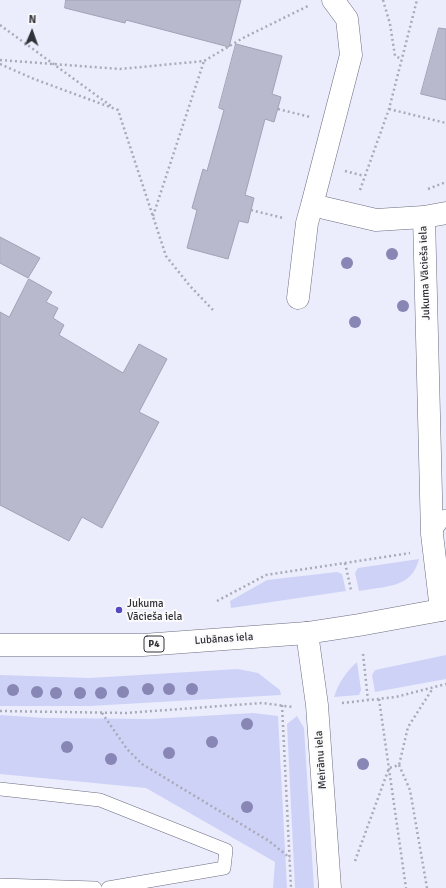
<!DOCTYPE html>
<html>
<head>
<meta charset="utf-8">
<style>
  body { margin:0 }
  #map { position:relative; width:446px; height:888px; overflow:hidden; background:#ebedfd; font-family:Signika,sans-serif }
  canvas { display:block }
  .north { position:absolute; left:12px; top:12px; width:40px; height:40px; -webkit-text-stroke:3px #fbfbfb; paint-order:stroke; rotate:2deg; font-size:11px; font-weight:700; line-height:16px; text-align:center; color:#32323a }
  .north::after { content:''; display:block; margin:auto; width:14px; height:18px; background:#32323a; clip-path:polygon(50% 0,100% 100%,50% 72%,0 100%) }
</style>
</head>
<body>
<div id="map">
<canvas width="446" height="888"></canvas>
<div class="north">N</div>
</div>
<script>
const ctx = document.querySelector('canvas').getContext('2d');
ctx.lineJoin = 'round';
function fill(path, color) {
  ctx.fillStyle = color;
  ctx.fill(path, 'evenodd');
}
function trace(path, color, width, dash) {
  ctx.strokeStyle = color;
  ctx.lineWidth = width;
  ctx.lineCap = dash ? 'butt' : 'round';
  ctx.setLineDash(dash || []);
  ctx.stroke(path);
}
function write(font, color, halo, rows, align = 'center') {
  ctx.font = font + ' Signika,sans-serif';
  ctx.lineWidth = 4;
  ctx.setLineDash([]);
  ctx.textBaseline = 'middle';
  ctx.strokeStyle = halo;
  ctx.fillStyle = color;
  for (const [text, x, y, turn = 0] of rows) {
    ctx.save();
    ctx.translate(x, y);
    ctx.rotate((+turn || 0) * Math.PI / 180);
    ctx.textAlign = isNaN(turn) ? turn : align;
    if (halo) ctx.strokeText(text, 0, 0);
    ctx.fillText(text, 0, 0);
    ctx.restore();
  }
}
const green = new Path2D(`
  M419 559C412 589 384 586 359 591L355 573 358 568Z
  M337 572 342 574 346 591 231 608 230 601 267 580Z
  M446 655V679L375 692 372 675 375 670Z
  M357 662 361 690 359 695 334 697C339 682 346 672 357 662Z
  M238 669 258 673 280 690 281 695 90 706H0V675L89 678Z
  M253 713 278 716 287 888H273L275 862 146 788 0 774V715L45 718 150 719Z
  M297 716 304 728 314 888H295L287 724Z`);
const building = new Path2D(`
  M66 0H241L229 47 126 20 125 23 65 8Z
  M439 28 446 29V100L421 94Z
  M236 44 282 56 272 94 281 97 274 122 265 119 245 195 254 198 248 223 239 221 228 259 187 248 197 210 192 208 203 169 207 171 224 110 219 108Z
  M0 237 40 258 28 278 0 263Z
  M29 279 52 292 46 302 58 308 53 318 64 325 59 335 123 373 139 344 167 359 139 412 159 422 102 528 82 517 69 541 0 505V312L9 317Z`);
const path = new Path2D(`
  M383 0 390 24 395 56 402 59
  M0 25 111 106
  M0 60 120 69 204 61 243 38 308 6
  M0 64 34 79 118 110 166 256 190 286 213 310
  M278 109 310 117
  M389 109 446 123
  M345 171 364 176
  M428 189 446 182
  M360 190 389 109 417 0
  M251 210 283 218
  M153 216 204 61
  M345 563 351 590
  M217 601 266 575 410 553
  M363 654 368 700
  M379 699 406 888
  M342 703 396 697 446 684
  M282 705 291 888
  M0 711 126 713 262 703 293 707
  M102 713 127 749 142 764 269 841 290 858
  M399 765 410 790 427 888
  M355 861 389 768 399 765 408 727 433 688`);
const service = new Path2D(`
  M433 534 446 516
  M0 789 100 800 226 850 224 868 108 888
  M0 885 95 888`);
const minor = new Path2D(`
  M333 0 347 19 351 55 312 205 376 220 424 217 446 213
  M424 217 432 534 441 610
  M298 298 307 223 312 205
  M307 633 317 705 330 888`);
const primary = new Path2D(`
  M0 645H143L307 633 359 625 446 609`);
const trees = [
  [392,254],
  [347,263],
  [403,306],
  [355,322],
  [148,689],
  [169,689],
  [192,689],
  [13,690],
  [37,692],
  [123,692],
  [56,693],
  [80,693],
  [101,693],
  [247,724],
  [212,742],
  [67,747],
  [169,753],
  [111,759],
  [363,764],
  [247,807]
];
const markers = [
  [119,610,4,"#5449c1"]
];
const shields = [
  [154,644,20]
];
const shieldNames = [
  ["P4",154,644]
];
const streetNames = [
  ["Jukuma Vācieša iela",425,273,-92],
  ["Lubānas iela",224,639,-4],
  ["Meirānu iela",321,760,-94]
];
const poiNames = [
  ["Jukuma",127,604],
  ["Vācieša iela",127,617]
];
fill(green, '#cfd2f7');
fill(building, '#b8b9cd');
trace(building, '#a0a2b5', 1);
trace(service, '#6b6c7e', 14);
trace(minor, '#6b6c7e', 23);
trace(primary, '#6b6c7e', 23);
trace(path, '#a9aab7', 2.5, [2, 3]);
trace(service, '#fff', 13);
trace(minor, '#fff', 22);
trace(primary, '#fff', 22);
ctx.fillStyle = '#8786b4';
for (const [x, y] of trees) {
  ctx.beginPath();
  ctx.arc(x, y, 6, 0, 2 * Math.PI);
  ctx.fill();
}
for (const [x, y, r, color] of markers) {
  const dot = new Path2D();
  dot.arc(x, y, r, 0, 2 * Math.PI);
  ctx.fillStyle = color;
  ctx.fill(dot);
  trace(dot, '#fbfbfb', 1.5);
}
for (const [x, y, w] of shields) {
  const box = new Path2D();
  box.roundRect(x - w / 2, y - 8, w, 16, 3);
  ctx.fillStyle = '#fbfbfb';
  ctx.fill(box);
  trace(box, '#32323a', 1);
}
write('bold 10px', '#32323a', null, shieldNames);
write('11px', '#32323a', '#fbfbfb', streetNames);
write('11px', '#32323a', '#fbfbfb', poiNames, 'left');
</script>
</body>
</html>
